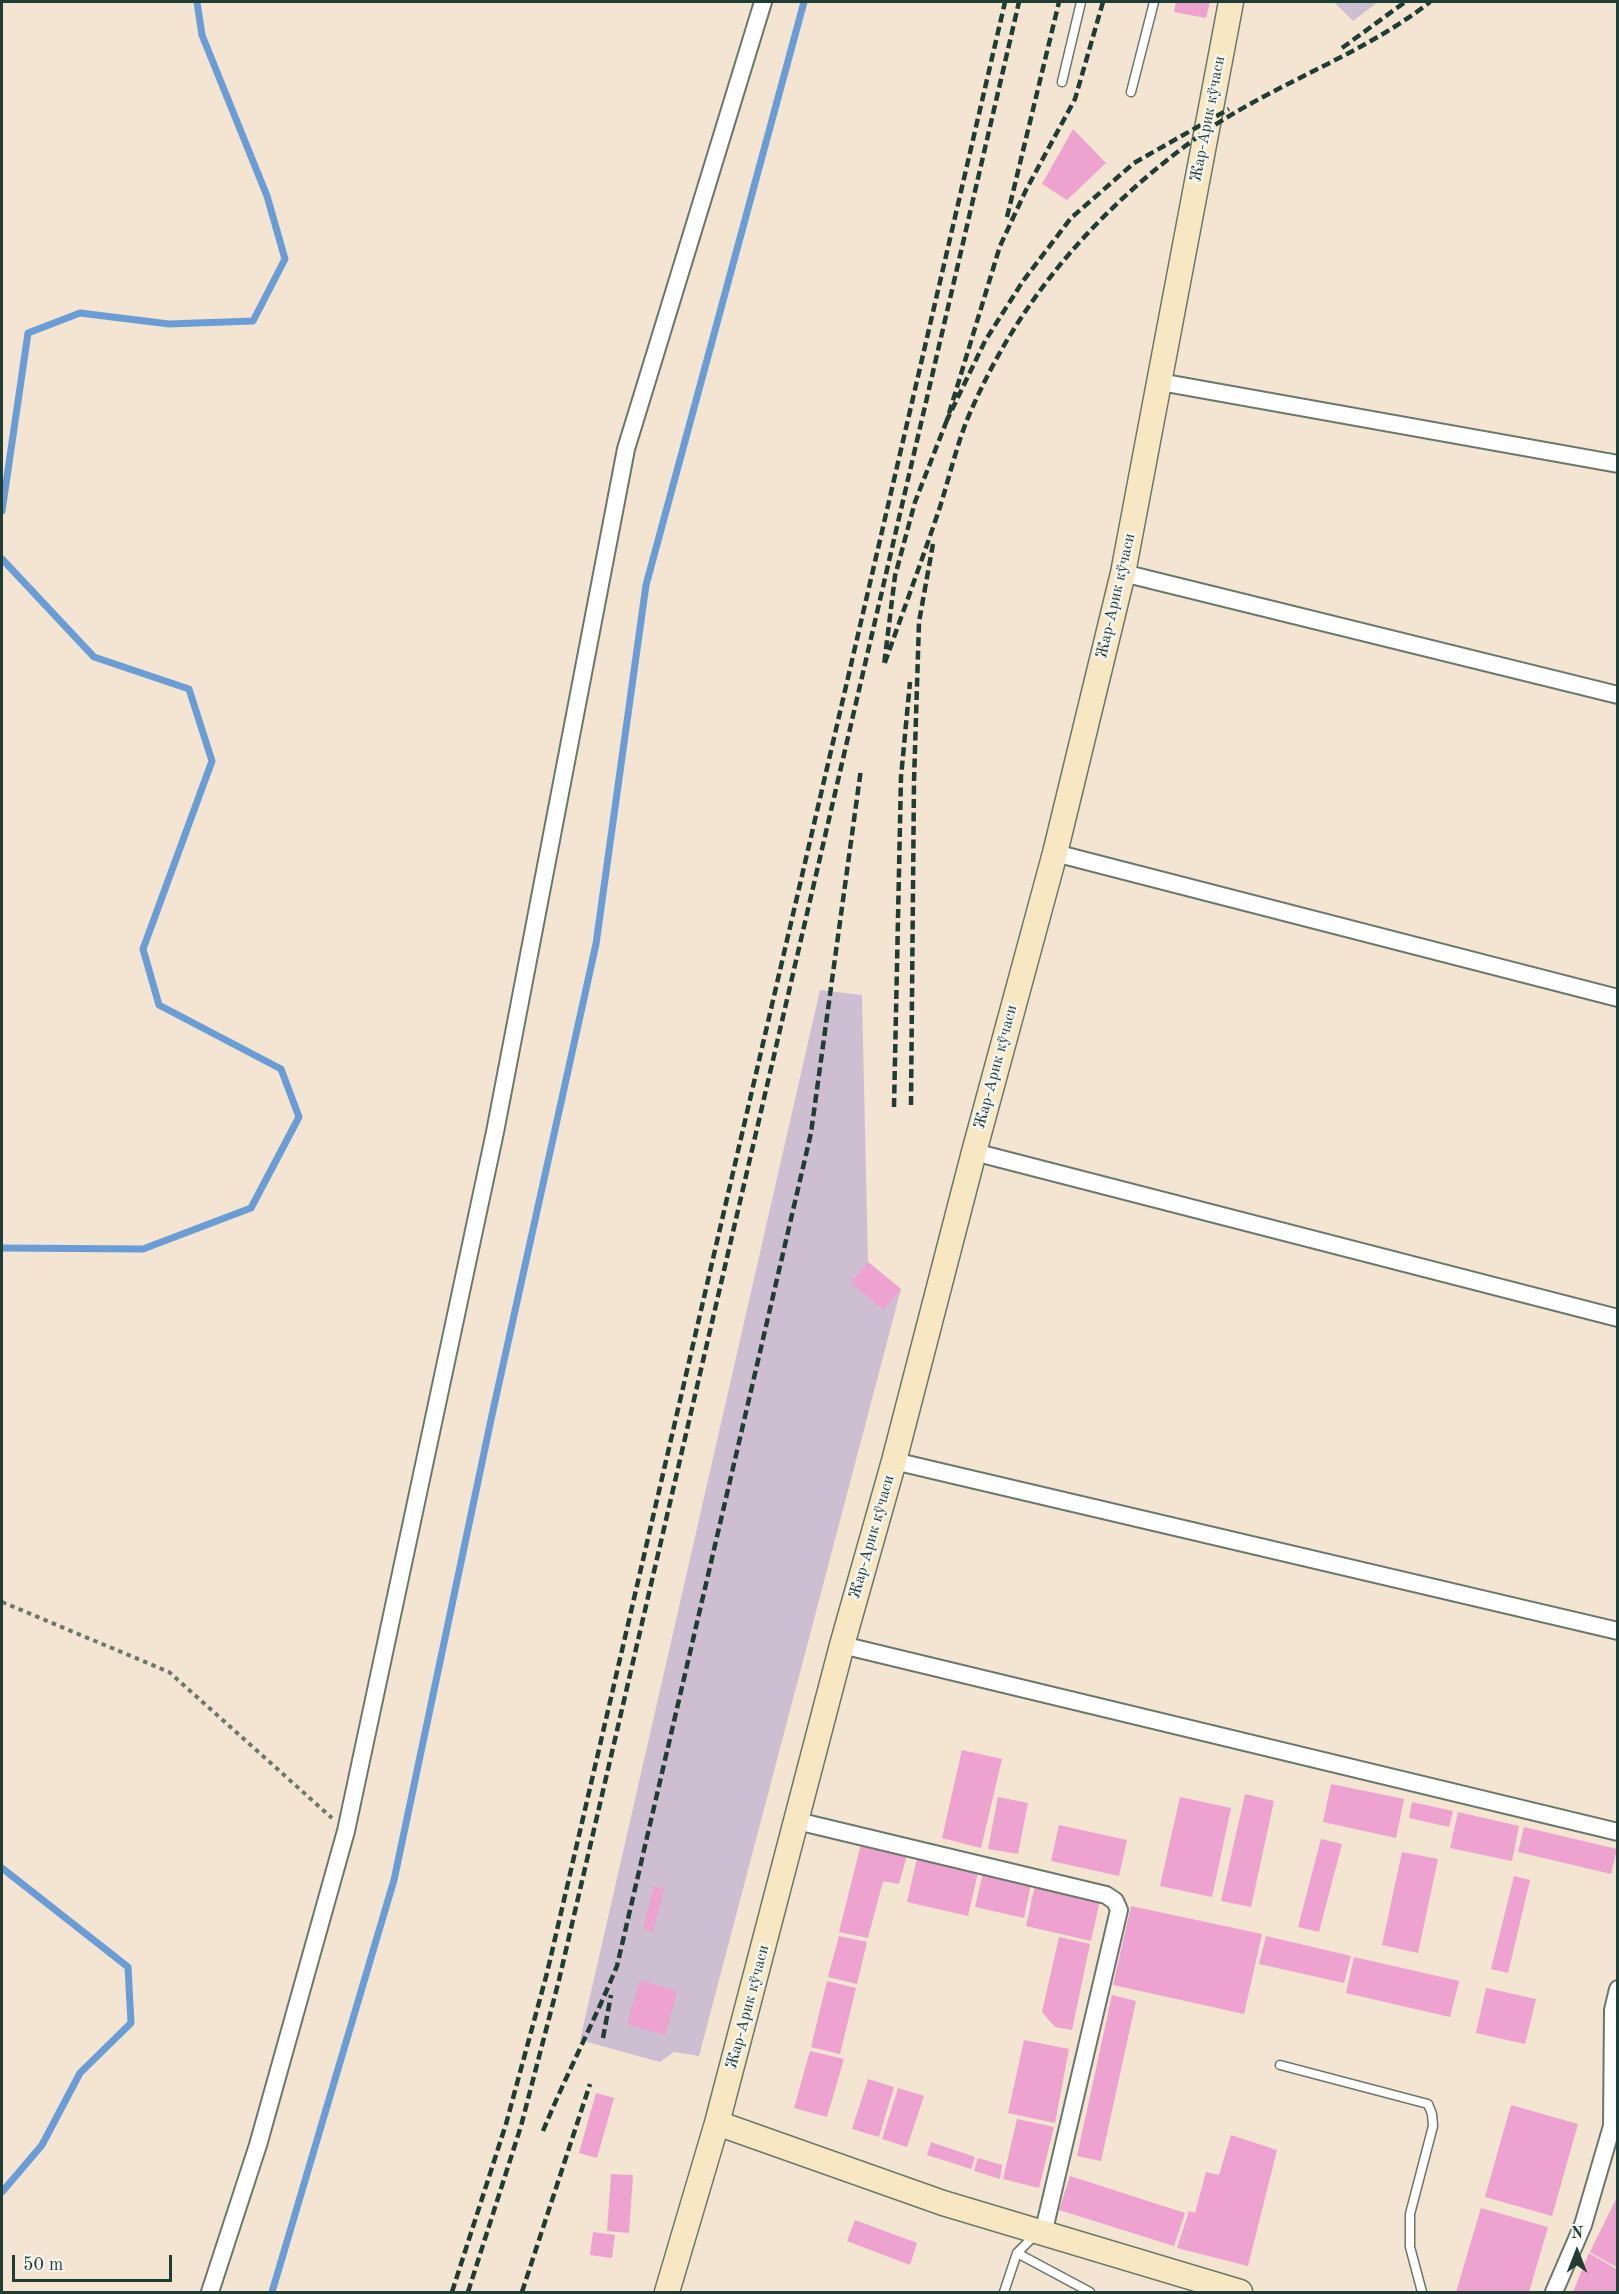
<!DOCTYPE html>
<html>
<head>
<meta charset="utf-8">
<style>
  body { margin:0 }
  #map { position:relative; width:1619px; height:2294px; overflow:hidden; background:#f4e5d2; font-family:"Old Standard TT",serif }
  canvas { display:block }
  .frame { position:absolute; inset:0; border:3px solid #1f3d34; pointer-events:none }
  .north { position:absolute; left:1547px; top:2222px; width:60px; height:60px; -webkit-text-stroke:4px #f6f6f2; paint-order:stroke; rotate:0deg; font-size:16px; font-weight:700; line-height:24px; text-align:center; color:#1f3d34 }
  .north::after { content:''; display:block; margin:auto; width:21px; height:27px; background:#1f3d34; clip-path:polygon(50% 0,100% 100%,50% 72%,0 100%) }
  .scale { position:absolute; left:12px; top:2255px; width:160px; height:27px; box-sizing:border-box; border:3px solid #1f3d34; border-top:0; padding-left:8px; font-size:18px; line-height:21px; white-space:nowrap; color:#1f3d34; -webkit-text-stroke:4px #f6f6f2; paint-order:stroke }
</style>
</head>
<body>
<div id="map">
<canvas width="1619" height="2294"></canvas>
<div class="frame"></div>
<div class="north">N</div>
<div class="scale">50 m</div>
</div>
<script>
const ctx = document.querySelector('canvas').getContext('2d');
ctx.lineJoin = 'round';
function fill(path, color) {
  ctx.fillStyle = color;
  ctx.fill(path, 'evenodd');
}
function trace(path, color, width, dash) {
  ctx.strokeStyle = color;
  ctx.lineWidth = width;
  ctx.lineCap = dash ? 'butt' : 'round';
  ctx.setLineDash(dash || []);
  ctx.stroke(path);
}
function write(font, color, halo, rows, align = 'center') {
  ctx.font = font + ' "Old Standard TT",serif';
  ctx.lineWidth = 5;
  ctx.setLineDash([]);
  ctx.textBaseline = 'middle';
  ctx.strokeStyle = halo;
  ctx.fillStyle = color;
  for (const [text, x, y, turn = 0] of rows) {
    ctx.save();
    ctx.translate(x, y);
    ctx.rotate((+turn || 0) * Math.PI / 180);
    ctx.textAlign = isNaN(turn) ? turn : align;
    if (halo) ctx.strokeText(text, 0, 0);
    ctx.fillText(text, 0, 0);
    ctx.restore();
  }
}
const industrial = new Path2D(`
  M1334 2H1378L1353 21Z
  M820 990 862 995 868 1262 901 1289 699 2056 674 2052 660 2062 580 2040Z`);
const stream = new Path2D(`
  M2 511 28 333 80 313 169 324 253 321 285 259 267 196 202 35 197 2
  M2 559 94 657 189 689 212 761 143 949 159 1005 281 1069 299 1117 251 1208 143 1249 2 1248
  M2 1868 128 1967 131 2023 80 2073 42 2145 2 2192
  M272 2292 394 1880 492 1415 596 944 646 585 804 2`);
const building = new Path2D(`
  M1176 2H1210L1206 18 1174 12Z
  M1073 129 1106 163 1067 200 1042 184Z
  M868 1262 901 1289 884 1310 851 1283Z
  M962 1750 1002 1759 981 1848 942 1838Z
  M1331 1784 1404 1799 1396 1838 1323 1822Z
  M1245 1794 1274 1801 1251 1907 1221 1901Z
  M998 1797 1028 1803 1018 1854 988 1849Z
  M1180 1797 1231 1808 1212 1897 1160 1886Z
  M1412 1802 1453 1811 1449 1827 1409 1818Z
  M1458 1812 1519 1826 1512 1861 1450 1848Z
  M1059 1825 1127 1840 1119 1876 1051 1861Z
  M1524 1827 1617 1849 1611 1874 1518 1852Z
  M1321 1839 1342 1844 1319 1932 1298 1927Z
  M861 1844 907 1855 899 1884 883 1881 868 1938 839 1932Z
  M1402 1852 1438 1859 1418 1953 1382 1945Z
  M917 1858 978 1872 968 1916 907 1902Z
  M983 1873 1031 1884 1024 1918 975 1907Z
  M1514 1876 1530 1880 1508 1973 1491 1969Z
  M1035 1885 1100 1900 1091 1941 1026 1926Z
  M654 1886 664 1888 653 1932 643 1929Z
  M1131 1906 1262 1934 1244 2014 1113 1985Z
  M839 1936 867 1942 857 1984 828 1977Z
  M1266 1936 1351 1956 1344 1983 1259 1964Z
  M1059 1937 1090 1944 1072 2030 1055 2027 1042 2012Z
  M1354 1957 1459 1981 1450 2017 1346 1993Z
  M640 1980 677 1991 665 2035 627 2024Z
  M827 1981 856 1988 840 2054 811 2047Z
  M1486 1988 1536 1999 1525 2044 1476 2033Z
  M1112 1995 1136 2001 1101 2161 1077 2156Z
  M1024 2040 1069 2049 1055 2123 1008 2113Z
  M810 2051 844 2059 827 2117 794 2108Z
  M868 2079 894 2087 879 2137 852 2129Z
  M898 2088 924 2096 907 2147 882 2139Z
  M596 2093 614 2098 597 2158 579 2153Z
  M1511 2105 1578 2124 1552 2216 1485 2197Z
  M1017 2119 1054 2127 1039 2188 1003 2179Z
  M1231 2135 1277 2150 1248 2266 1177 2248 1189 2211 1195 2213 1206 2172 1219 2175Z
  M931 2142 975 2157 971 2169 927 2155Z
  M978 2158 1002 2165 1000 2179 974 2171Z
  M611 2174 633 2175 629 2233 607 2231Z
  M1070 2176 1185 2213 1174 2246 1059 2210Z
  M1618 2195V2268L1590 2252Z
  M1481 2208 1548 2227 1529 2292H1456Z
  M855 2220 917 2243 910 2265 847 2241Z
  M593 2232 615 2235 612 2258 590 2255Z
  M1589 2253 1618 2270V2292H1573Z`);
const path = new Path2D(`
  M2 1602 169 1672 332 1818`);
const lane = new Path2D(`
  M1062 82 1081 2
  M1131 92 1154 2
  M1280 2065 1428 2104 1432 2114 1433 2126 1410 2214V2247L1422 2292
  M1017 2253 1090 2292
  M1004 2292 1017 2253 1036 2234`);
const street = new Path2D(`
  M1160 382 1618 464
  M1123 573 1618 695
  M1055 853 1618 998
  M974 1152 1618 1318
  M894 1461 1618 1631
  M842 1645 1618 1832
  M797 1821 1106 1895 1115 1901 1119 1910 1043 2234
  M210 2292 258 2145 346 1831 495 1132 626 449 763 2
  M1554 2292 1583 2225 1612 2126 1613 2010 1618 1989`);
const secondary = new Path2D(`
  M717 2123 943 2203 1240 2292
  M667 2292 717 2123 842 1645 894 1461 974 1152 1055 853 1123 573 1231 2`);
const rail = new Path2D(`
  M1103 2 1075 99 1026 190 1000 246 947 420 985 341 1023 281 1071 218 1134 163 1229 109
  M1342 48 1405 2
  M1007 217 1059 2
  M947 420 915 502 895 576 884 665C903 612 922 560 940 507 949 478 956 448 967 420 1017 300 1098 208 1203 133 1275 83 1361 56 1430 2
  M911 1105 914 781 919 622 933 544
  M894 1107 901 777 910 682
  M603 2038 611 1995
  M543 2131C566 2075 594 2022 617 1966L811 1133 861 769
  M452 2292 506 2124 547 1973 1005 2
  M468 2292 521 2126 559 1980 1019 2
  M522 2292 590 2084`);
const streetNames = [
  ["Жар-Арик кўчаси",1208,119,-79],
  ["Жар-Арик кўчаси",1116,596,-77],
  ["Жар-Арик кўчаси",996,1067,-75],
  ["Жар-Арик кўчаси",872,1537,-74],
  ["Жар-Арик кўчаси",748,2007,-75]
];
fill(industrial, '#cebed2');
trace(stream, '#6a9dd5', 7);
fill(building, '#eda2d0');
trace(lane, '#6a786b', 11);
trace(street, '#6a786b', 20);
trace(secondary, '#6a786b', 27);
trace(path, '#6a786b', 4, [4.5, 4.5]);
trace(lane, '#fff', 8);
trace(street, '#fff', 16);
trace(secondary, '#f7e8c3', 24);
trace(rail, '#1f3d34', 4.5, [9, 4.5]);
write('16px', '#1f3d34', '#f6f6f2', streetNames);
</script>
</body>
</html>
